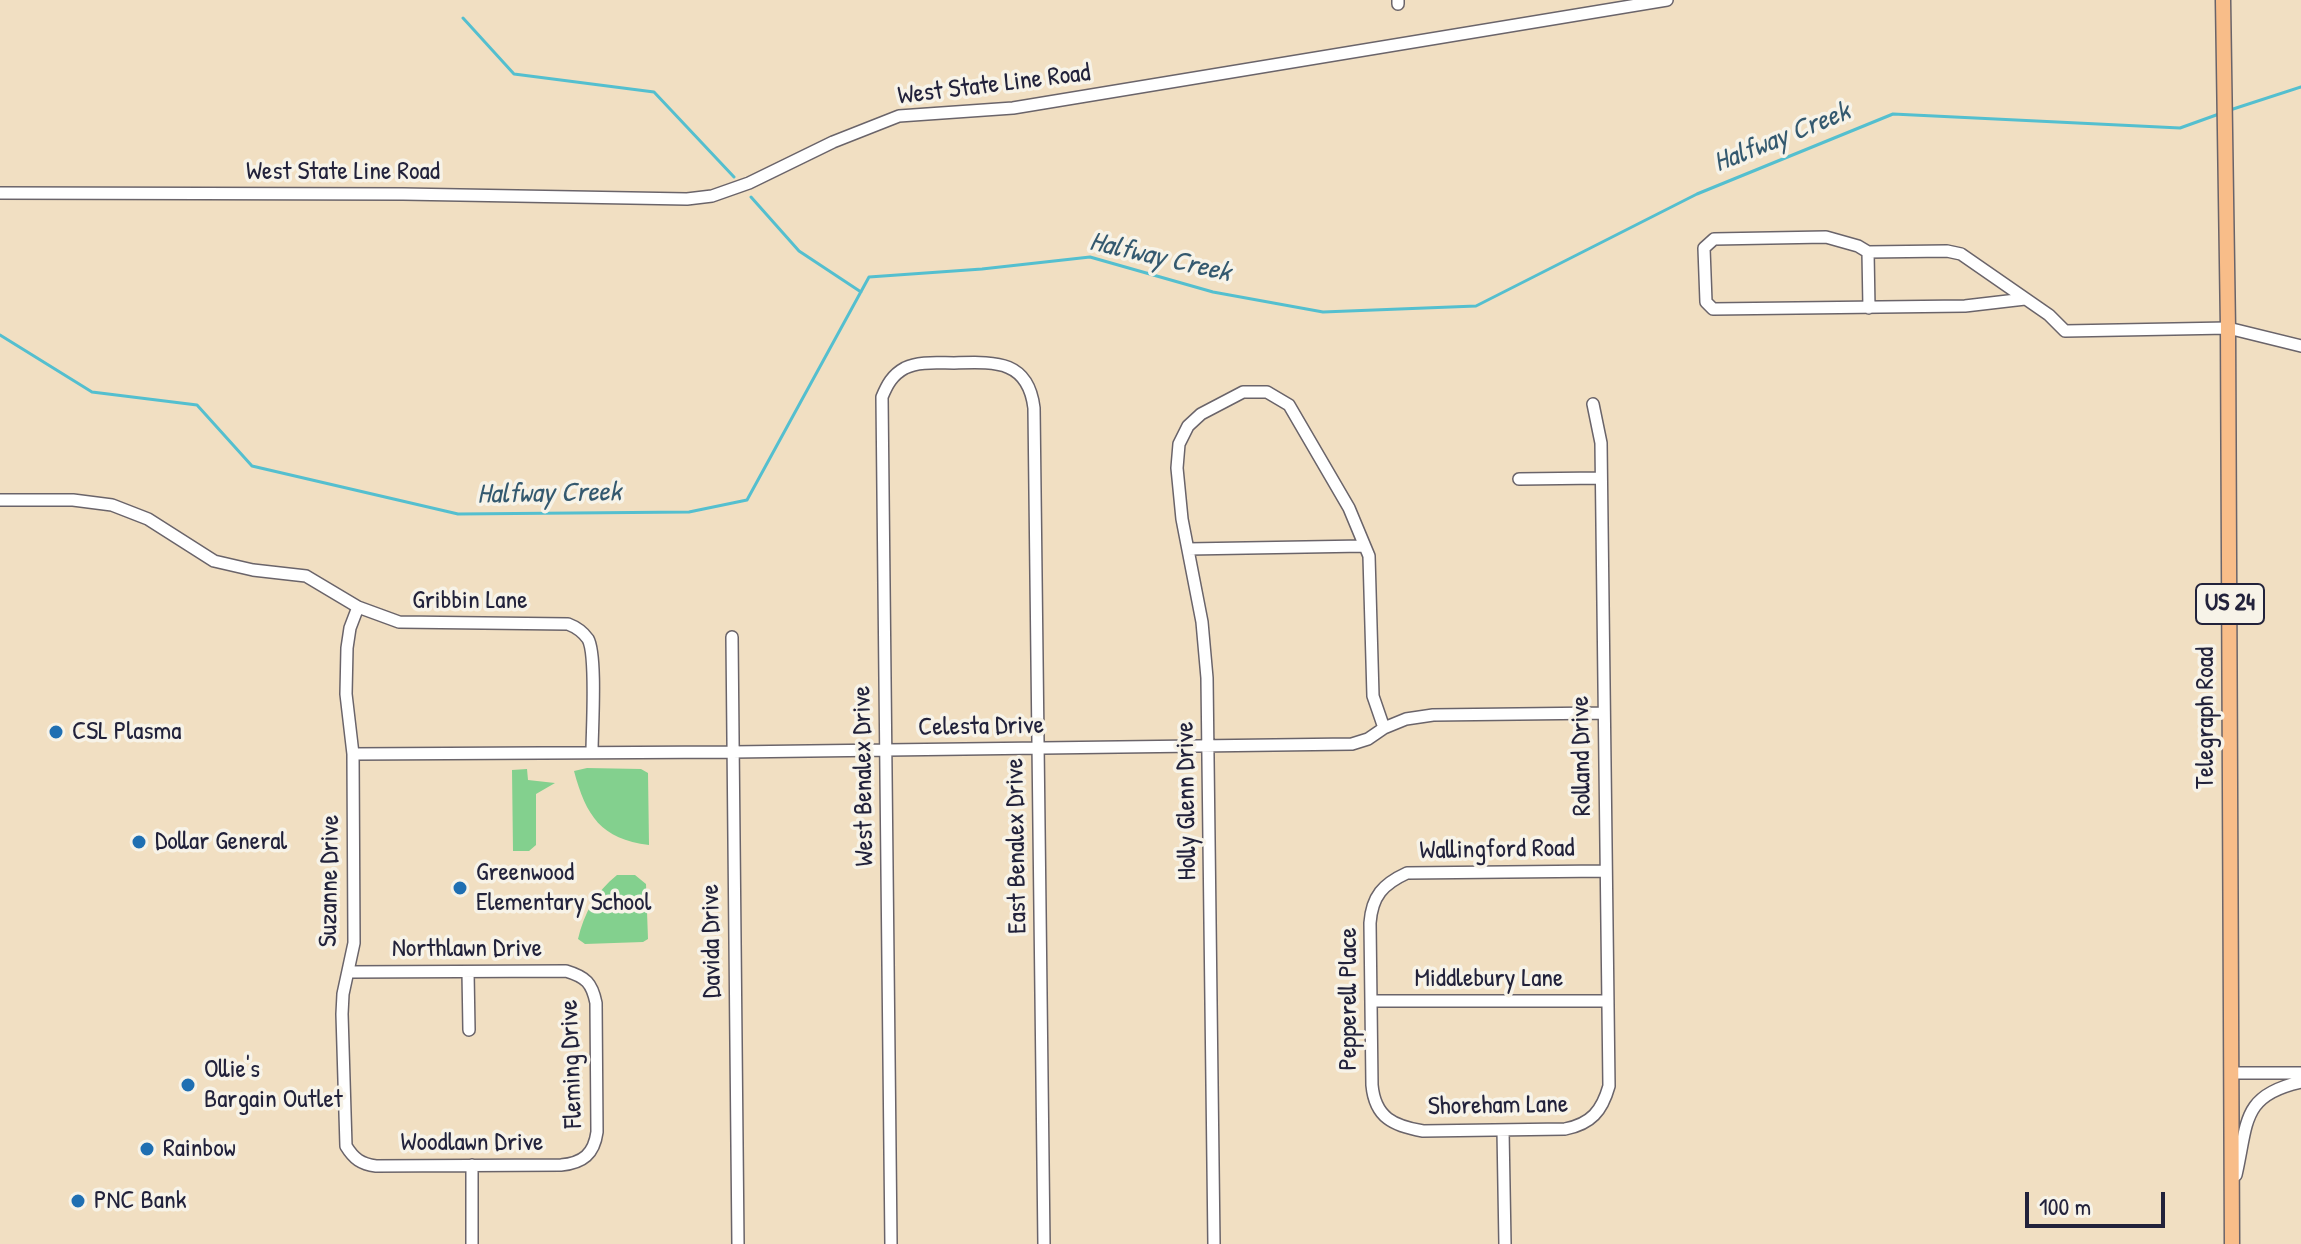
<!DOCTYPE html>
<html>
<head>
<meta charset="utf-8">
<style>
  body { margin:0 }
  #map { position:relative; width:2301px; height:1244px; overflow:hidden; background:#f1dfc2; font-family:"Patrick Hand",sans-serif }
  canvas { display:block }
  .scale { position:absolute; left:2025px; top:1192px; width:140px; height:36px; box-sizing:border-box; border:4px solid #22223b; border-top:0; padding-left:10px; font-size:24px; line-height:28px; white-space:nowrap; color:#22223b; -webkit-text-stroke:6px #f7f3e8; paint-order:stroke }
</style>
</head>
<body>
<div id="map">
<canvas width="2301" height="1244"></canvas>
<div class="scale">100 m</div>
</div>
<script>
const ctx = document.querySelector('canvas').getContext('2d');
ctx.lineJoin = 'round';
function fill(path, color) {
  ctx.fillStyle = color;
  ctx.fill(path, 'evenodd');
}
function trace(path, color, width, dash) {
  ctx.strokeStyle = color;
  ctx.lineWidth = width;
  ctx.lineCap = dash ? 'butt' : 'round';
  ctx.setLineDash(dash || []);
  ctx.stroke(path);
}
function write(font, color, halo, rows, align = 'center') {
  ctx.font = font + ' "Patrick Hand",sans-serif';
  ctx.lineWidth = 7;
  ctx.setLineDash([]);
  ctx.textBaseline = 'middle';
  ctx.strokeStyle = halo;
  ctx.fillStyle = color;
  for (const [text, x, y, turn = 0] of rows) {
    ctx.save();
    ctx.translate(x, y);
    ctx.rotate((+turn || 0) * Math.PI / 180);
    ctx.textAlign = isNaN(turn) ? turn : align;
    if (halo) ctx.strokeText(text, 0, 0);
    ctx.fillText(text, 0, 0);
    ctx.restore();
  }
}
const green = new Path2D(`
  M587 768 641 769 648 773 649 845C601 839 586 816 574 771Z
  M527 769 528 780 555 783 536 794V845L529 851H513L512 770Z
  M617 875H635L646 884 648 939 643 942 585 944 578 939C584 913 596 892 617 875Z`);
const stream = new Path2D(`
  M463 18 514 74 654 92 734 177
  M2230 110 2301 87
  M751 197 799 251 861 292
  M0 335 92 392 197 405 252 466 458 514 689 512 747 500 869 277 982 269 1090 257 1213 292 1323 312 1476 306 1697 194 1893 114 2180 128 2219 114`);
const minor = new Path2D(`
  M1398 0V4
  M0 193 403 194 687 199 712 196 749 183 833 142 899 116 1013 108 1667 0
  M1868 252 1869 308
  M2025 299 1965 306 1713 309 1706 302 1704 248 1714 239 1826 237 1858 246 1868 252 1947 251 1961 254 2049 315 2065 331 2228 328 2301 346
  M1593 404 1601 443 1609 1086C1602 1111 1591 1124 1565 1129L1423 1131C1394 1126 1375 1118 1372 1085L1370 923C1372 896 1383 884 1407 873L1606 871
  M1519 479 1601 478
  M0 500H73L112 505 148 519 214 561 253 570 306 576 358 607 399 622 568 624C576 627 583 632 588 639 597 655 592 730 592 752
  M1188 549 1364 546
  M732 637 738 1244
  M353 754 732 752 1352 744 1368 739 1384 728 1406 719 1433 715 1603 713
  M349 972 566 971C586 977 592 983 596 1003L597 1132C594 1154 583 1163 561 1165L376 1166C361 1164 354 1159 346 1146L342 1014 343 994 354 943 353 754 346 694 347 648 350 628 358 607
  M468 972 469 1030
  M1371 1001H1608
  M2232 1073H2301
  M1503 1130 1505 1244
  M472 1165V1244
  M2236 1175C2248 1123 2241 1095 2301 1082
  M891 1244 882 397C887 385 892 375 905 368 919 361 938 363 954 363 994 362 1028 359 1034 408L1044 1244
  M1214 1244 1207 678 1202 622 1182 519 1177 468 1179 444 1188 426 1201 414 1243 392H1267L1289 405 1349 508 1369 556 1373 696 1384 728`);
const major = new Path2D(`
  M2223 0 2228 328 2232 1244`);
const markers = [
  [56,732,8,"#1f6fb2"],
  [139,842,8,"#1f6fb2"],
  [460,888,8,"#1f6fb2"],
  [188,1085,8,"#1f6fb2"],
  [147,1149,8,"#1f6fb2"],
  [78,1201,8,"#1f6fb2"]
];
const shields = [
  [2230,604,68]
];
const shieldNames = [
  ["US 24",2230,604]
];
const streetNames = [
  ["West State Line Road",994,85,-7],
  ["West State Line Road",343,172],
  ["Gribbin Lane",470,601],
  ["Telegraph Road",2206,718,-90],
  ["Celesta Drive",981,727,-1],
  ["Rolland Drive",1582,756,-91],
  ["West Benalex Drive",864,776,-91],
  ["Holly Glenn Drive",1187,801,-91],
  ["East Benalex Drive",1017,846,-91],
  ["Wallingford Road",1497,850,-1],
  ["Suzanne Drive",330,881,-89],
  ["Davida Drive",712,941,-91],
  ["Northlawn Drive",467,949],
  ["Middlebury Lane",1489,979],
  ["Pepperell Place",1349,999,-90],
  ["Fleming Drive",572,1064,-92],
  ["Shoreham Lane",1498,1106,-1],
  ["Woodlawn Drive",472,1143]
];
const poiNames = [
  ["CSL Plasma",72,732],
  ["Dollar General",155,842],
  ["Greenwood",476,873],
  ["Elementary School",476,903],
  ["Ollie's",204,1070],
  ["Bargain Outlet",204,1100],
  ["Rainbow",163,1149],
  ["PNC Bank",94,1201]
];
const waterNames = [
  ["Halfway Creek",1782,138,-22],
  ["Halfway Creek",1160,258,13],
  ["Halfway Creek",549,494,-1]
];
fill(green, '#83d08e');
trace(stream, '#54bfcf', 3);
trace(minor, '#6a646a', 14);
trace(major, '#6a646a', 17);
trace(minor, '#fff', 11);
trace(major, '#f8bd89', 14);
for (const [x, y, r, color] of markers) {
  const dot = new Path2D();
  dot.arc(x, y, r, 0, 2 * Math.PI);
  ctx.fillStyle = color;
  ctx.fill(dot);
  trace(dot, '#f7f3e8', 3);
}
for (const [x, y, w] of shields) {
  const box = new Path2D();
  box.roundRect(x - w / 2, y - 20, w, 40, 6);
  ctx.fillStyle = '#f7f3e8';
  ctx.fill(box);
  trace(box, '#22223b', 2);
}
write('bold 24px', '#22223b', null, shieldNames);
write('26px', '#22223b', '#f7f3e8', streetNames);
write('26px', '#22223b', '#f7f3e8', poiNames, 'left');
write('italic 28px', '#34596f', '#f7f3e8', waterNames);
</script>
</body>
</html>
